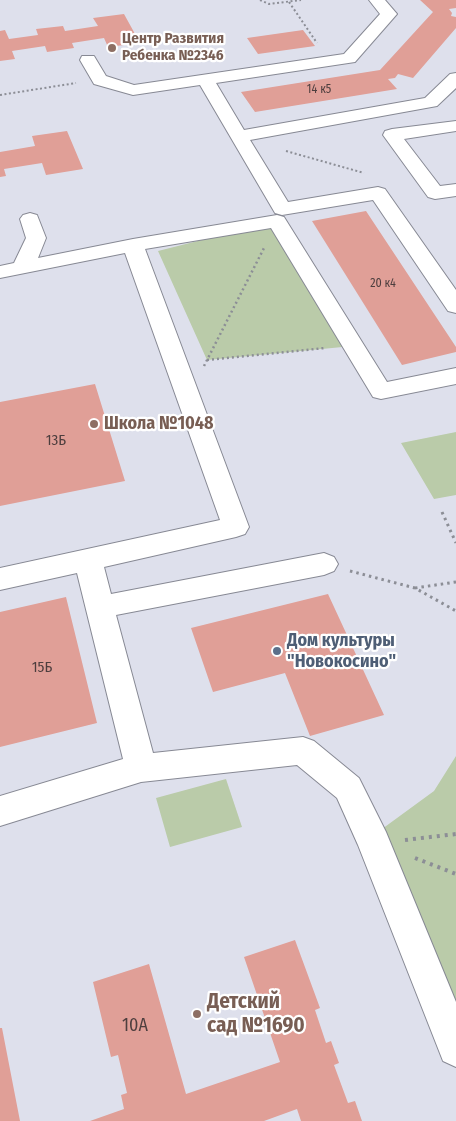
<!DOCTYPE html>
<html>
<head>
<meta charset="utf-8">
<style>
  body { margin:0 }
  canvas { display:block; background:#dee0ec }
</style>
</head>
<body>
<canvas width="456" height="1121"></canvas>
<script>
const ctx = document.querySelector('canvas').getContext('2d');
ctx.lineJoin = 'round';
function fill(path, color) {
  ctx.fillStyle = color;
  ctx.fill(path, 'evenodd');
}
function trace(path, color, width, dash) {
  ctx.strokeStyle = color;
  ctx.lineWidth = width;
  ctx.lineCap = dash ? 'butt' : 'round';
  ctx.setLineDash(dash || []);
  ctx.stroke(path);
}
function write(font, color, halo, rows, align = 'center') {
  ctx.font = font + ' "Fira Sans Condensed",sans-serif';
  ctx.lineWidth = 4.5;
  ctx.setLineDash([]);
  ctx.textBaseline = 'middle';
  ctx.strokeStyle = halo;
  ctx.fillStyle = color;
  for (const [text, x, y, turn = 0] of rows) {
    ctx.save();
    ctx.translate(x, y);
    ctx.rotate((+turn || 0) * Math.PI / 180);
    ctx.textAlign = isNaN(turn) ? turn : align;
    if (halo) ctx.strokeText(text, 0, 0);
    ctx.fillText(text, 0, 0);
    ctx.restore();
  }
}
const green = new Path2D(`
  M277 221 353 346 207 360 158 251Z
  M456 432V495L434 499 401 443Z
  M456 756V1002L382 829 434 791Z
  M226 779 242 827 170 847 156 798Z`);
const building = new Path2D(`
  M420 0H456V8L449 9 452 13 451 16 456 17V28L413 78 398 74 395 78 388 79 397 89 255 112 241 92 380 70 433 12Z
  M124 14 140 43 108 47 104 38 72 43 74 48 47 52 45 46 12 51 15 59 0 61V31L5 30 9 39 38 35 36 29 63 26 65 31 98 26 93 18Z
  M303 30 315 46 258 54 247 38Z
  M67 131 83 169 46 175 42 163 4 169 6 176 0 177V152L35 146 32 136Z
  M366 211 456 347V352L402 365 312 221Z
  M95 384 125 481 0 506V402Z
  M328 594 384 715 310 736 285 673 213 692 191 628Z
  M66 597 97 723 0 747V612Z
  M295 940 320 1008 315 1010 326 1043 331 1041 339 1063 334 1065 348 1103 355 1101 362 1121H301L297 1109 264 1121H90L124 1109 121 1095 127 1093 118 1055 111 1057 93 982 149 964 186 1094 280 1062 244 957Z
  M0 1028H2L20 1121H0Z`);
const pathFar3 = new Path2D(`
  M260 0 269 4 301 0
  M289 2 317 43
  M0 95 76 83
  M286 151 364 173`);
const pathFar2 = new Path2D(`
  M207 360 325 348
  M204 366 265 246`);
const pathFar1 = new Path2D(`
  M442 512 456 543
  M350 571 415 588 456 611
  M415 588 456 582`);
const path = new Path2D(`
  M405 840 456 834
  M415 858 456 874`);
const minor = new Path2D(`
  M369 0H385L397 14 355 62 216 83 244 130 425 98 450 74 456 73V88L437 106 250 140 288 202 378 187 385 189 456 290V313L448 311 373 200 282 215 275 213 200 85 133 95 94 84 80 60 82 56H94L106 76 134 85 344 54 380 14Z
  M456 121V131L404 139 440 186 456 184V196L435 199 428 197 383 135 385 131 392 129Z
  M30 213 37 215 46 238 38 258 133 239 277 215 284 217 387 382 456 368V384L381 399 373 397 271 228 145 249 249 527 245 534 236 537 104 567 111 594 324 553 334 557 338 564 334 571 324 575 116 615 153 753 303 737 314 741 359 778 386 832 456 1002V1067L443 1061 358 845 337 798 297 765 141 782 0 826V796L123 759 77 573 0 590V568L220 520 125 253 0 278V266L14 263 26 238 20 219 23 215Z`);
const markers = [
  [112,48,5,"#8d6e63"],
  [94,424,5,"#8d6e63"],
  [277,651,5,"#5c6f8a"],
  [197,1014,5,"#8d6e63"]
];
const farNumbernames = [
  ["14 к5",319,90],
  ["20 к4",383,284]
];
const farEducationnames = [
  ["Центр Развития",122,39],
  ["Ребенка №2346",122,56]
];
const numberNames = [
  ["13Б",56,441],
  ["15Б",42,668]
];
const educationNames = [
  ["Школа №1048",104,424]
];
const serviceNames = [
  ["Дом культуры",287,641],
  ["\"Новокосино\"",287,662]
];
const nearNumbernames = [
  ["10А",135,1026]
];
const nearEducationnames = [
  ["Детский",207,1002],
  ["сад №1690",207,1026]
];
fill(green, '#bacba9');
fill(building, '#e09f97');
trace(minor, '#878994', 2);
trace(pathFar3, '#8c8e96', 2, [2, 2.5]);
trace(pathFar2, '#8c8e96', 2.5, [2, 3]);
trace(pathFar1, '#8c8e96', 3, [2.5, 4]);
trace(path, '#8c8e96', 4, [3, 5]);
fill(minor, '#fff');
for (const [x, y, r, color] of markers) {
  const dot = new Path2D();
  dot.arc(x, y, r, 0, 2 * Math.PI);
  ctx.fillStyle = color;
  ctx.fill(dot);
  trace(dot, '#fff', 2);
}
write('12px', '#4d3e3e', null, farNumbernames);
write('bold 15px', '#785e54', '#fff', farEducationnames, 'left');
write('15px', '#4d3e3e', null, numberNames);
write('bold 18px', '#785e54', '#fff', educationNames, 'left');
write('bold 18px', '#4e5e75', '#fff', serviceNames, 'left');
write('18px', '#4d3e3e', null, nearNumbernames);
write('bold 21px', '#785e54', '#fff', nearEducationnames, 'left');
</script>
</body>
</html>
